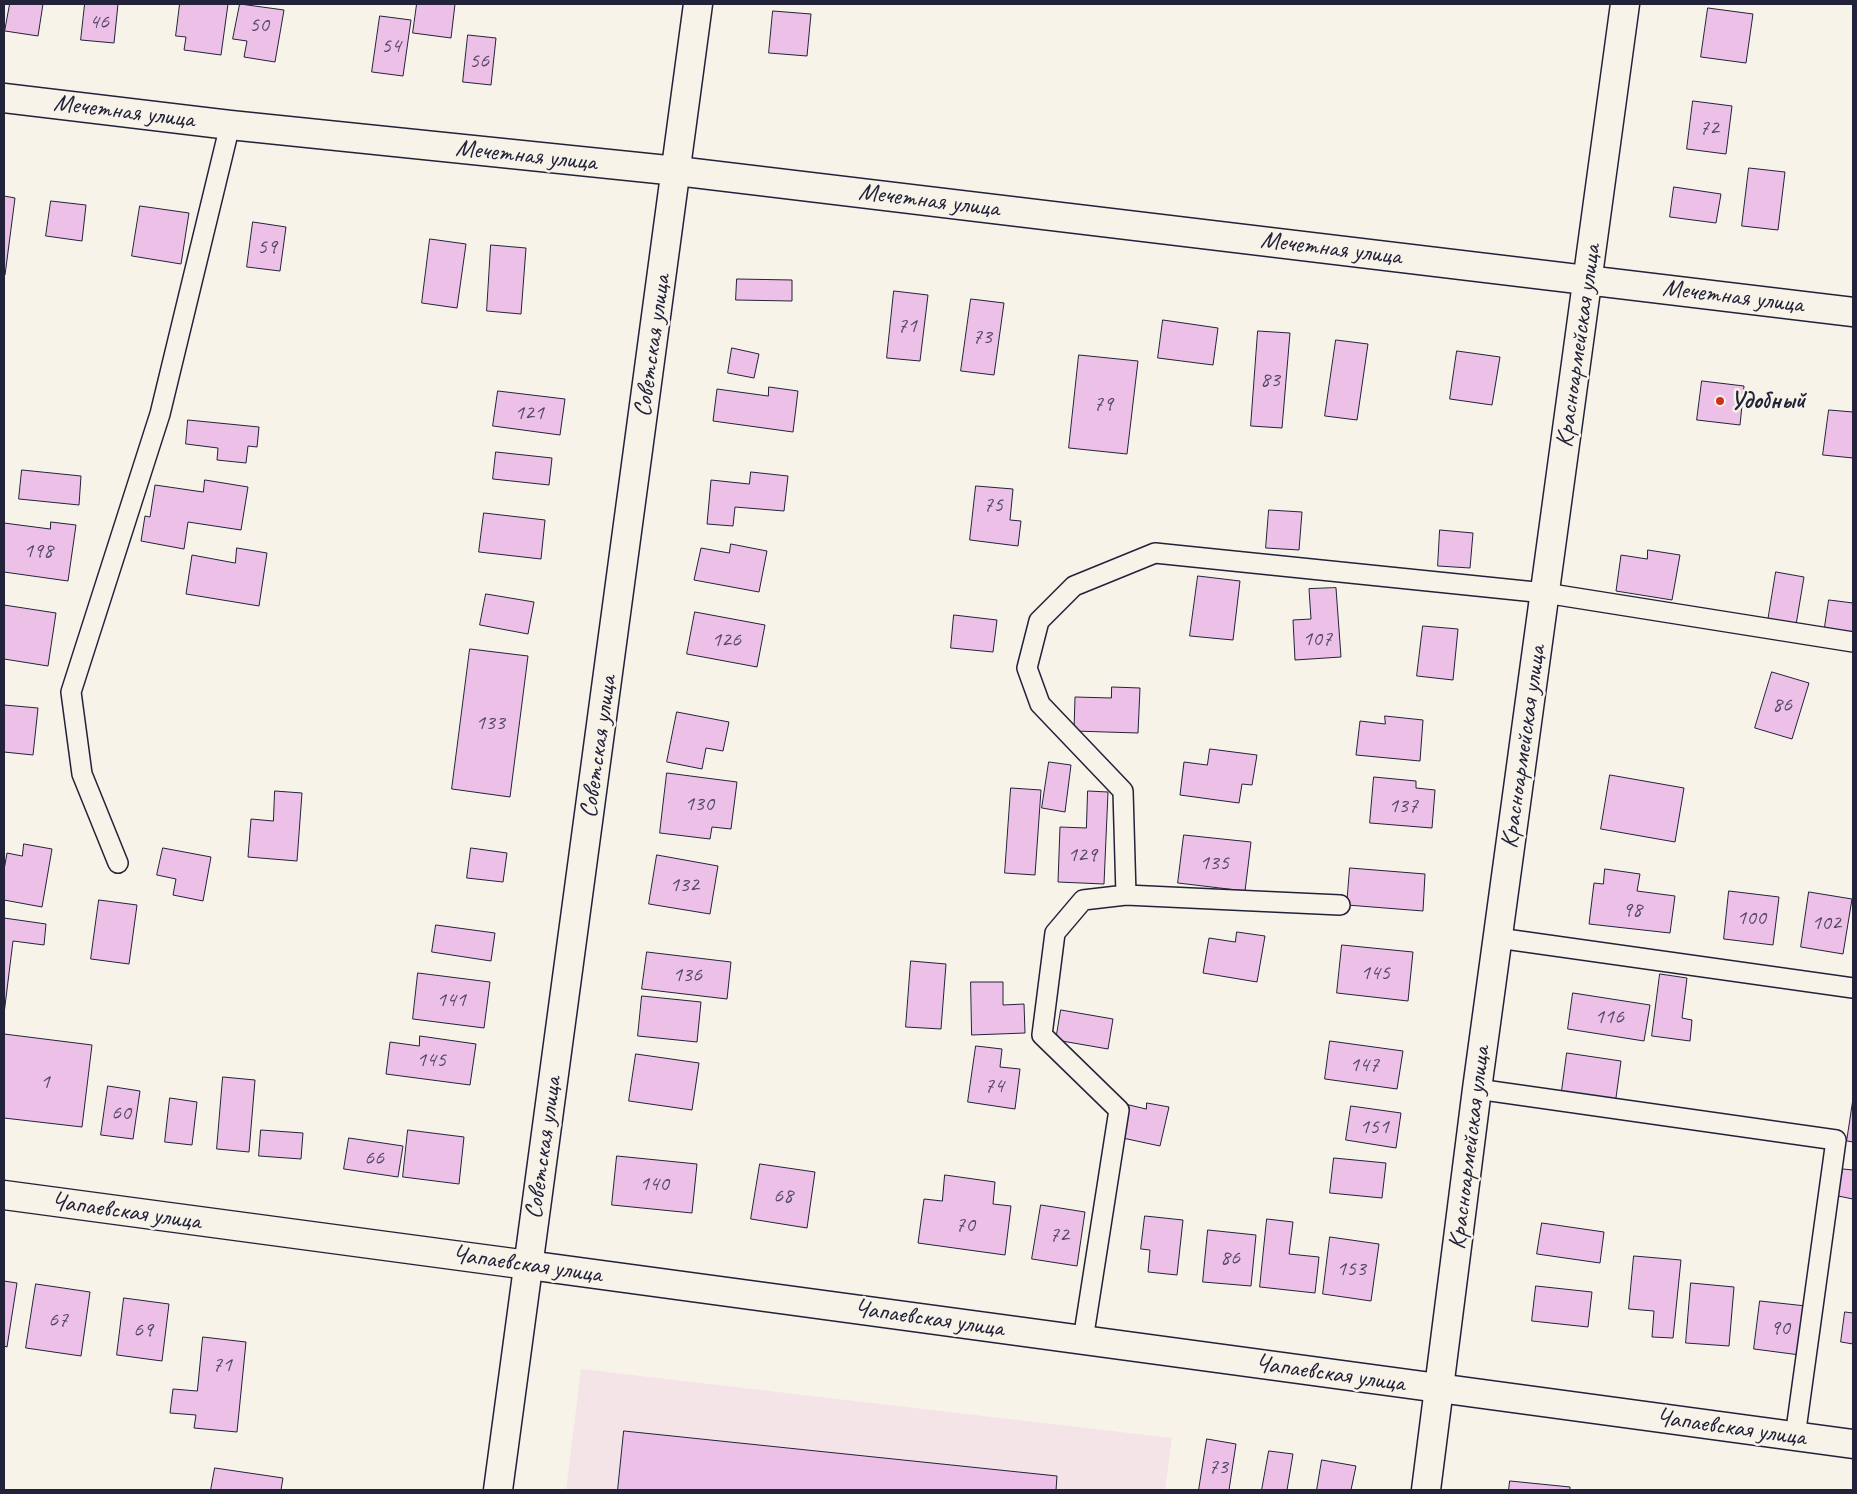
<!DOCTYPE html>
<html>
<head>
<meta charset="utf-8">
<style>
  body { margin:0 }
  #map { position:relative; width:1857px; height:1494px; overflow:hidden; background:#f7f3e8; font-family:Caveat,sans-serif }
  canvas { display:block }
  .frame { position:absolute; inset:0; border:5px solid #22223b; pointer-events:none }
</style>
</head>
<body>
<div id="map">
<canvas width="1857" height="1494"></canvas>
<div class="frame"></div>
</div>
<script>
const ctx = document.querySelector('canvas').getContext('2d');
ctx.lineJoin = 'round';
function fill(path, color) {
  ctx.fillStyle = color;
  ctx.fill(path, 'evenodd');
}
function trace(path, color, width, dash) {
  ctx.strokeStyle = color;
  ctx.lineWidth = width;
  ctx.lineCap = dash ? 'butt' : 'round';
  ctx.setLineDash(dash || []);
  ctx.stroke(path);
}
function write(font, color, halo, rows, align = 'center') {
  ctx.font = font + ' Caveat,sans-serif';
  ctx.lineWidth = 5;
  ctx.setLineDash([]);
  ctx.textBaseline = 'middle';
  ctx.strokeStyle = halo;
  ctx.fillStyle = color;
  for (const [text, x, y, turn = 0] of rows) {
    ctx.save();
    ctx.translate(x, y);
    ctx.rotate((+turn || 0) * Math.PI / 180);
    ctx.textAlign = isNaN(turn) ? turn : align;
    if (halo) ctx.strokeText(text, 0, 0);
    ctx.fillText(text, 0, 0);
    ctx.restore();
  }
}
const built = new Path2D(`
  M581 1369 1172 1438 1165 1490H566Z`);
const building = new Path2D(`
  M10 4H43L38 36 5 31Z
  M85 4H118L114 43 81 40Z
  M180 4H228L221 55 184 50 186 37 176 36Z
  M240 4 284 10 275 62 244 57 247 41 233 39Z
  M417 4H455L451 38 413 33Z
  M1708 8 1753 14 1746 63 1701 57Z
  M773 11 811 14 807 56 769 53Z
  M380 16 411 20 403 76 372 72Z
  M468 35 496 38 491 85 463 82Z
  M1693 101 1732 106 1726 154 1687 149Z
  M1749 168 1785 172 1778 230 1742 226Z
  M1674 187 1721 194 1716 223 1670 217Z
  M4 196 15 198 5 275H4Z
  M51 201 86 205 82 241 46 236Z
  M140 206 189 213 181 264 132 256Z
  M253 222 286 227 280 271 247 267Z
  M430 239 466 244 457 308 422 303Z
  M491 245 526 248 521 314 487 311Z
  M737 279 792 280V301L736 300Z
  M894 291 928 295 920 361 887 358Z
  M971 299 1004 303 994 375 961 371Z
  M1163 320 1218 328 1213 365 1158 358Z
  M1258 331 1290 333 1282 428 1251 426Z
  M1336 340 1368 344 1357 420 1325 416Z
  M732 348 759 354 754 378 728 373Z
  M1457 351 1500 357 1492 405 1450 399Z
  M1079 355 1138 361 1127 454 1069 448Z
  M1702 381 1744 386 1740 425 1697 420Z
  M769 387 798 391 793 432 713 421 717 389 768 396Z
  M498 391 565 399 560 435 493 426Z
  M1829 410 1853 412V458L1823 455Z
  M188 420 259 427 257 447 248 446 246 463 217 460 218 448 186 444Z
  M496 452 552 458 549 485 493 479Z
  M22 470 81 476 79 505 19 499Z
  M751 472 788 476 784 511 735 507 733 526 707 524 711 480 749 484Z
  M205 480 248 487 241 530 188 522 184 549 141 541 145 516 150 517 155 485 203 492Z
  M976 486 1013 489 1010 520 1021 521 1018 546 970 540Z
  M1269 510 1302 512 1299 550 1266 548Z
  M484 513 545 520 541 559 479 552Z
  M51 522 76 525 68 581 4 572V523L50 529Z
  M1440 530 1473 533 1470 568 1438 566Z
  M731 544 767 551 759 592 694 580 701 548 729 553Z
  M237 548 267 553 259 606 186 594 192 555 235 563Z
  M1648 550 1680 555 1672 600 1616 591 1621 555 1647 559Z
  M1776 572 1804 577 1796 625 1768 621Z
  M1198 576 1240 581 1233 640 1190 636Z
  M1336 588 1341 657 1295 660 1293 620 1311 619 1309 589Z
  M486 594 534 602 528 634 480 625Z
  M1829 600 1853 603V636L1824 633Z
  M4 605 56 613 48 666 4 659Z
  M695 612 765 625 757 667 687 654Z
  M954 615 997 620 993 652 951 648Z
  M1423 626 1458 629 1453 680 1417 676Z
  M470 649 528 656 510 797 452 789Z
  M1772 672 1809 683 1792 739 1755 728Z
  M1112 687 1140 688 1138 733 1074 731 1075 697 1111 698Z
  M4 705 38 708 33 755 4 752Z
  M677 712 729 722 723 751 706 748 702 769 667 762Z
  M1385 716 1423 720 1420 761 1356 755 1360 721 1385 724Z
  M1210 749 1257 755 1252 785 1242 784 1239 803 1180 795 1184 762 1207 765Z
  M1049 762 1071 765 1065 812 1042 808Z
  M667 773 737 782 731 829 712 827 710 839 660 833Z
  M1610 775 1684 788 1675 842 1601 829Z
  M1374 777 1416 781V788L1435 790 1432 828 1370 823Z
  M1011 788 1041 790 1035 875 1005 873Z
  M275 791 302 793 297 861 248 857 251 819 273 821Z
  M1088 791 1108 792 1104 884 1058 882 1060 827 1086 828Z
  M1184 835 1251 842 1245 891 1178 883Z
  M24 844 52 849 42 907 4 900V870L7 853 22 856Z
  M163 848 211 857 203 901 173 895 176 879 157 875Z
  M471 848 507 853 503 882 467 878Z
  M657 855 718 866 710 914 649 904Z
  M1350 868 1425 874 1423 911 1347 905Z
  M1605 869 1640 874 1637 891 1675 896 1670 933 1589 924 1594 883 1603 884Z
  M1729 891 1779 897 1773 945 1724 939Z
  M1809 892 1852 899 1843 954 1801 947Z
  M99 900 137 905 129 964 91 959Z
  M4 918 46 924 44 945 13 941 4 1014Z
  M436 925 495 933 491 961 432 952Z
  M1237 932 1265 936 1257 982 1203 973 1209 938 1235 942Z
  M1342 945 1413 952 1408 1001 1337 993Z
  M647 952 731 962 727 999 642 989Z
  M911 961 946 964 941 1029 906 1027Z
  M418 973 490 982 484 1028 413 1019Z
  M1660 974 1687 978 1682 1018 1692 1020 1690 1041 1652 1036Z
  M971 982H1003V1005L1024 1004 1025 1033 972 1035Z
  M1573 993 1650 1005 1644 1041 1568 1029Z
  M642 996 701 1002 697 1042 638 1036Z
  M1061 1010 1113 1019 1108 1049 1056 1040Z
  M4 1034 92 1045 82 1127 4 1118Z
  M420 1036 476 1044 470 1085 386 1074 390 1042 419 1046Z
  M1330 1041 1403 1051 1397 1089 1325 1079Z
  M976 1046 1002 1049 1000 1067 1020 1069 1015 1109 968 1102Z
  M1567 1053 1621 1061 1615 1105 1561 1098Z
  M636 1054 699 1063 692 1110 629 1101Z
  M223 1077 255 1080 249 1152 217 1149Z
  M108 1086 140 1091 133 1139 101 1135Z
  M170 1098 197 1102 192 1145 165 1142Z
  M1853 1099V1142L1847 1141Z
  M1147 1103 1169 1107 1160 1146 1118 1137 1125 1104 1146 1109Z
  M1351 1106 1401 1113 1396 1148 1346 1140Z
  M261 1130 303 1133 301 1159 259 1156Z
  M408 1130 464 1137 459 1184 403 1177Z
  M349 1138 403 1146 398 1177 344 1169Z
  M617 1156 697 1164 692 1213 612 1205Z
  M1334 1158 1386 1163 1382 1198 1330 1193Z
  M760 1164 815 1172 807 1228 751 1219Z
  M1843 1169 1853 1170V1199L1838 1196Z
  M945 1175 995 1182 993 1204 1011 1206 1005 1255 918 1243 924 1199 942 1201Z
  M1041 1205 1085 1212 1077 1266 1032 1259Z
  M1145 1216 1183 1220 1177 1275 1148 1272 1150 1250 1141 1249Z
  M1267 1219 1293 1222 1289 1254 1319 1257 1315 1293 1260 1287Z
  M1542 1223 1604 1232 1600 1263 1537 1254Z
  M1208 1230 1256 1235 1251 1286 1203 1282Z
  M1330 1237 1379 1244 1371 1301 1323 1294Z
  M1634 1256 1681 1260 1673 1338 1652 1337 1654 1311 1629 1309Z
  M4 1281 17 1283 7 1347 4 1346Z
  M1691 1283 1734 1287 1729 1346 1686 1343Z
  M36 1284 90 1292 81 1356 26 1348Z
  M1536 1286 1592 1292 1588 1327 1532 1321Z
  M124 1298 169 1304 162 1361 117 1355Z
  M1760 1301 1806 1306 1800 1355 1754 1349Z
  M1845 1312 1853 1313V1344L1841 1342Z
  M203 1337 246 1342 237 1432 194 1428 196 1415 170 1413 173 1389 197 1391Z
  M624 1431 1057 1476 1056 1490H618Z
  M1207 1439 1236 1444 1229 1490H1199Z
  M1269 1451 1293 1454 1287 1490H1262Z
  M1322 1460 1356 1466 1351 1490H1317Z
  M215 1468 283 1478 281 1490H211Z
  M1510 1481 1570 1487V1490H1509Z`);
const lane = new Path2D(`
  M118 863 82 774 71 692 160 414 230 125
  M1126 895 1123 791 1040 704 1027 668 1039 621 1074 586 1155 553 1545 593 1853 642
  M1498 938 1853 988
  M1477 1089 1836 1140 1795 1437
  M1083 1340 1119 1110 1042 1035 1055 933 1083 900 1126 895 1340 905`);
const street = new Path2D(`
  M677 171 1853 312
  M528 1265 1853 1444`);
const secondary = new Path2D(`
  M4 98 230 125 677 171
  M4 1195 528 1265
  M498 1490 698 4
  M1426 1490 1477 1089 1625 4`);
const markers = [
  [1720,401,5,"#c8321e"]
];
const numberNames = [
  ["46",99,22],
  ["50",259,25],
  ["54",391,46],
  ["56",479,61],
  ["72",1709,128],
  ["59",267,247],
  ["71",907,326],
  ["73",982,337],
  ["83",1270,380],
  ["79",1103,404],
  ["121",529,413],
  ["75",993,505],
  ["198",38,551],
  ["107",1317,639],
  ["126",726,640],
  ["86",1782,705],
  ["133",490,723],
  ["130",699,804],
  ["137",1403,806],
  ["129",1082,855],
  ["135",1214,863],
  ["132",684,885],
  ["98",1632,910],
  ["100",1751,918],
  ["102",1826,923],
  ["145",1375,973],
  ["136",687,975],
  ["141",451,1000],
  ["116",1609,1017],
  ["145",431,1060],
  ["147",1364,1065],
  ["1",45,1082],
  ["74",994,1086],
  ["60",121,1113],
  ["151",1374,1127],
  ["66",374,1158],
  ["140",654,1184],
  ["68",783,1196],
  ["70",965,1225],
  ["72",1059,1235],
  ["86",1230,1258],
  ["153",1351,1269],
  ["67",58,1320],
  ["90",1780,1328],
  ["69",143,1330],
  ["71",222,1365],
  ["73",1218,1467]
];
const streetNames = [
  ["Мечетная улица",124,112,7],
  ["Мечетная улица",526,156,6],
  ["Мечетная улица",929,201,7],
  ["Мечетная улица",1331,249,7],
  ["Мечетная улица",1733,297,7],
  ["Советская улица",653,346,-82],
  ["Красноармейская улица",1579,346,-82],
  ["Советская улица",599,747,-82],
  ["Красноармейская улица",1524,747,-82],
  ["Советская улица",544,1148,-82],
  ["Красноармейская улица",1470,1148,-83],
  ["Чапаевская улица",126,1212,8],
  ["Чапаевская улица",527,1265,8],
  ["Чапаевская улица",929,1319,8],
  ["Чапаевская улица",1330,1374,8],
  ["Чапаевская улица",1731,1428,8]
];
const poiNames = [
  ["Удобный",1730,401]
];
fill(built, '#f4e4e8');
fill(building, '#edc1e7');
trace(building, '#22223b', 1);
trace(lane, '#22223b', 22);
trace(street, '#22223b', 31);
trace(secondary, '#22223b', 31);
trace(lane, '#f7f3e8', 19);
trace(street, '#f7f3e8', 28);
trace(secondary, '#f7f3e8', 28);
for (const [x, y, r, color] of markers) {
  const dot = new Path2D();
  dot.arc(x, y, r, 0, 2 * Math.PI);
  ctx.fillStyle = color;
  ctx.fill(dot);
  trace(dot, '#f7f3e8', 2);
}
write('22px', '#554a66', null, numberNames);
write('25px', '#22223b', '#f7f3e8', streetNames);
write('bold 25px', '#22223b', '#f7f3e8', poiNames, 'left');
</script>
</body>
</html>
